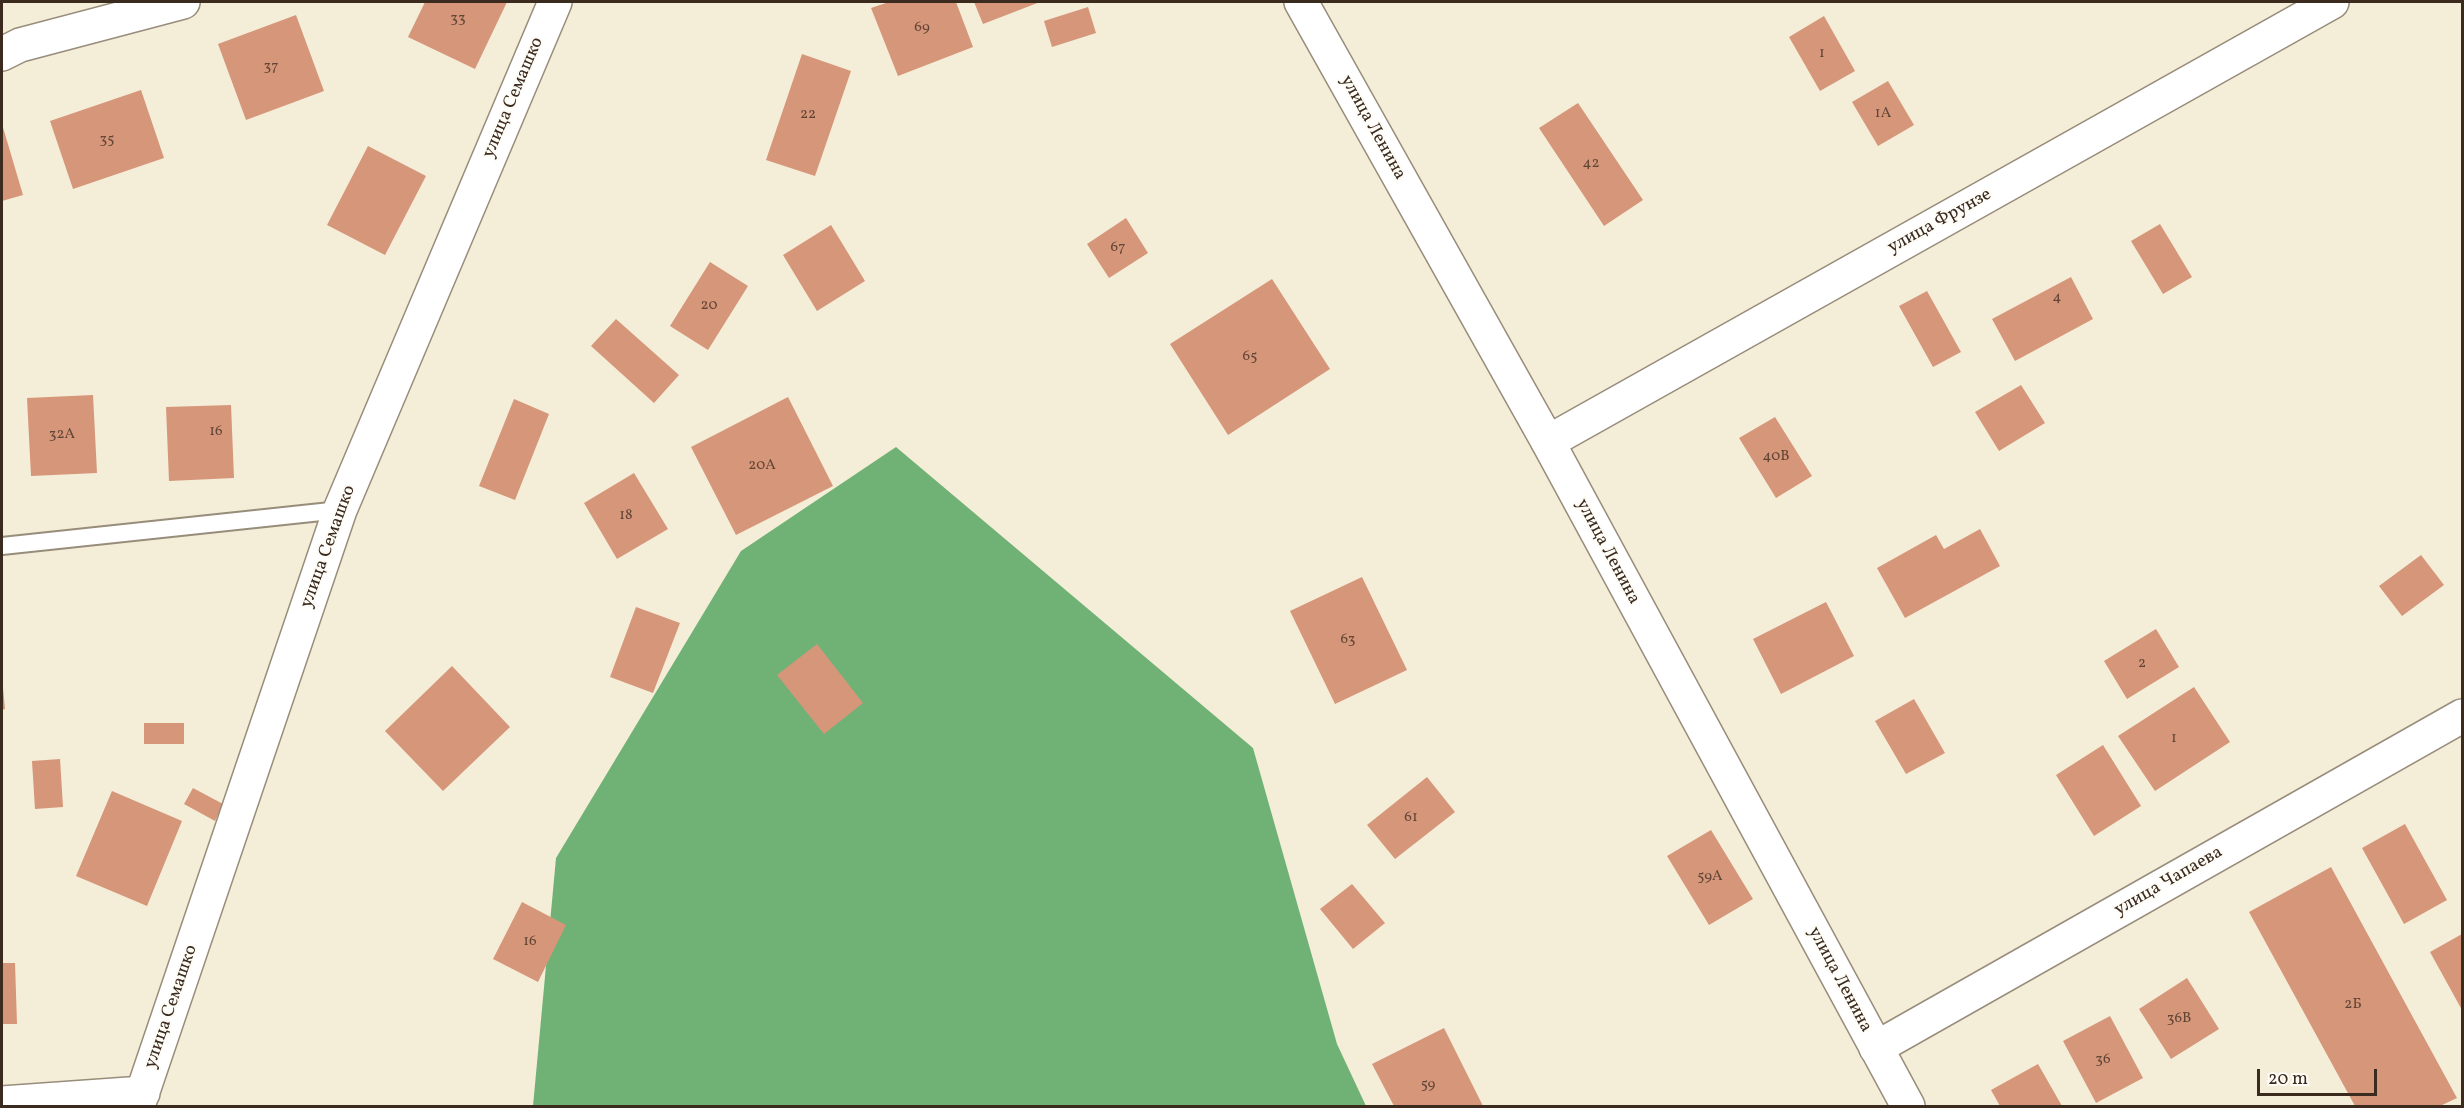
<!DOCTYPE html>
<html>
<head>
<meta charset="utf-8">
<style>
  body { margin:0 }
  #map { position:relative; width:2464px; height:1108px; overflow:hidden; background:#f4edd8; font-family:Vollkorn,serif }
  canvas { display:block }
  .frame { position:absolute; inset:0; border:3px solid #3b2a1e; pointer-events:none }
  .scale { position:absolute; left:2257px; top:1069px; width:120px; height:27px; box-sizing:border-box; border:3px solid #3b2a1e; border-top:0; padding-left:8px; font-size:18px; line-height:21px; white-space:nowrap; color:#3b2a1e; -webkit-text-stroke:4px #fdfcf7; paint-order:stroke }
</style>
</head>
<body>
<div id="map">
<canvas width="2464" height="1108"></canvas>
<div class="frame"></div>
<div class="scale">20 m</div>
</div>
<script>
const ctx = document.querySelector('canvas').getContext('2d');
ctx.lineJoin = 'round';
function fill(path, color) {
  ctx.fillStyle = color;
  ctx.fill(path, 'evenodd');
}
function trace(path, color, width, dash) {
  ctx.strokeStyle = color;
  ctx.lineWidth = width;
  ctx.lineCap = dash ? 'butt' : 'round';
  ctx.setLineDash(dash || []);
  ctx.stroke(path);
}
function write(font, color, halo, rows, align = 'center') {
  ctx.font = font + ' Vollkorn,serif';
  ctx.lineWidth = 4.5;
  ctx.setLineDash([]);
  ctx.textBaseline = 'middle';
  ctx.strokeStyle = halo;
  ctx.fillStyle = color;
  for (const [text, x, y, turn = 0] of rows) {
    ctx.save();
    ctx.translate(x, y);
    ctx.rotate((+turn || 0) * Math.PI / 180);
    ctx.textAlign = isNaN(turn) ? turn : align;
    if (halo) ctx.strokeText(text, 0, 0);
    ctx.fillText(text, 0, 0);
    ctx.restore();
  }
}
const forest = new Path2D(`
  M896 447 1253 748 1337 1044 1366 1106H533L556 858 741 551Z`);
const building = new Path2D(`
  M425 2H507L475 69 408 37Z
  M889 2H956L973 47 898 76 871 8Z
  M974 2H1040L983 24Z
  M1088 7 1096 33 1052 47 1044 21Z
  M296 15 324 91 246 120 218 44Z
  M1824 16 1855 71 1820 91 1789 37Z
  M802 54 851 71 815 176 766 160Z
  M1888 81 1914 125 1878 146 1852 102Z
  M141 90 164 158 73 189 50 121Z
  M1578 103 1643 200 1604 226 1539 128Z
  M2 124 23 195 2 201Z
  M368 146 426 176 385 255 327 225Z
  M1126 218 1148 253 1109 278 1087 244Z
  M2160 224 2192 277 2163 294 2131 241Z
  M831 225 865 281 817 311 783 255Z
  M710 262 748 286 708 350 670 326Z
  M2071 277 2093 319 2015 361 1992 319Z
  M1272 279 1330 369 1228 435 1170 344Z
  M1927 291 1961 352 1933 367 1899 306Z
  M616 319 679 375 654 403 591 346Z
  M2021 385 2045 423 1999 451 1975 412Z
  M93 395 97 473 31 476 27 398Z
  M788 397 833 486 736 535 691 447Z
  M514 399 549 414 515 500 479 486Z
  M231 405 234 478 169 481 166 407Z
  M1775 417 1812 476 1776 498 1739 438Z
  M634 473 668 529 617 559 584 503Z
  M1980 529 2000 566 1905 618 1877 568 1936 535 1944 549Z
  M2421 555 2444 585 2402 616 2379 586Z
  M1362 577 1407 670 1335 704 1290 611Z
  M1826 602 1854 656 1781 694 1753 639Z
  M636 607 680 623 653 693 610 677Z
  M2156 629 2179 667 2127 699 2104 661Z
  M817 644 863 703 824 734 777 675Z
  M452 666 510 727 443 791 385 731Z
  M2194 687 2230 742 2155 791 2118 736Z
  M2 688H3L5 709 2 710Z
  M1914 699 1945 753 1906 774 1875 721Z
  M144 723H184V744H144Z
  M2103 745 2141 806 2094 836 2056 775Z
  M60 759 63 807 35 809 32 761Z
  M1427 777 1455 812 1395 859 1367 825Z
  M193 788 223 804 215 821 184 804Z
  M112 791 182 821 147 906 76 876Z
  M2405 824 2447 900 2404 924 2362 848Z
  M1711 830 1753 899 1709 925 1667 856Z
  M2331 867 2457 1098 2440 1106H2355L2249 912Z
  M1352 884 1385 923 1353 949 1320 909Z
  M522 902 566 925 538 982 493 959Z
  M2462 934V1010L2430 952Z
  M2 963H15L17 1024H2Z
  M2187 978 2219 1029 2171 1059 2139 1009Z
  M2110 1016 2143 1078 2096 1103 2063 1041Z
  M1444 1028 1483 1106H1394L1372 1064Z
  M2038 1064 2062 1106H2000L1991 1090Z`);
const service = new Path2D(`
  M2 546 340 510`);
const minor = new Path2D(`
  M2 54 20 45 183 2
  M1548 442 2332 2
  M1876 1048 2462 716
  M2 1103 143 1093
  M138 1106 340 510 555 2`);
const tertiary = new Path2D(`
  M1301 2 1548 442 1908 1106`);
const numberNames = [
  ["33",458,19],
  ["69",922,28],
  ["1",1822,54],
  ["37",271,67],
  ["1А",1883,114],
  ["22",808,115],
  ["35",107,140],
  ["42",1591,164],
  ["67",1118,248],
  ["4",2057,298],
  ["20",709,306],
  ["65",1250,357],
  ["16",216,432],
  ["32А",62,435],
  ["40В",1776,457],
  ["20А",762,466],
  ["18",626,516],
  ["63",1348,640],
  ["2",2142,664],
  ["1",2174,739],
  ["61",1411,818],
  ["59А",1710,877],
  ["16",530,942],
  ["2Б",2353,1005],
  ["36В",2179,1019],
  ["36",2103,1060],
  ["59",1428,1085]
];
const streetNames = [
  ["улица Семашко",514,98,-67],
  ["улица Ленина",1372,128,61],
  ["улица Фрунзе",1940,222,-29],
  ["улица Семашко",329,547,-70],
  ["улица Ленина",1607,552,62],
  ["улица Чапаева",2169,882,-30],
  ["улица Ленина",1839,980,62],
  ["улица Семашко",172,1007,-71]
];
fill(forest, '#70b275');
fill(building, '#d6967a');
trace(service, '#988c7b', 20);
trace(minor, '#988c7b', 36);
trace(tertiary, '#988c7b', 36);
trace(service, '#fff', 16);
trace(minor, '#fff', 33);
trace(tertiary, '#fff', 33);
write('15px', '#624535', null, numberNames);
write('18px', '#3b2a1e', '#fdfcf7', streetNames);
</script>
</body>
</html>
